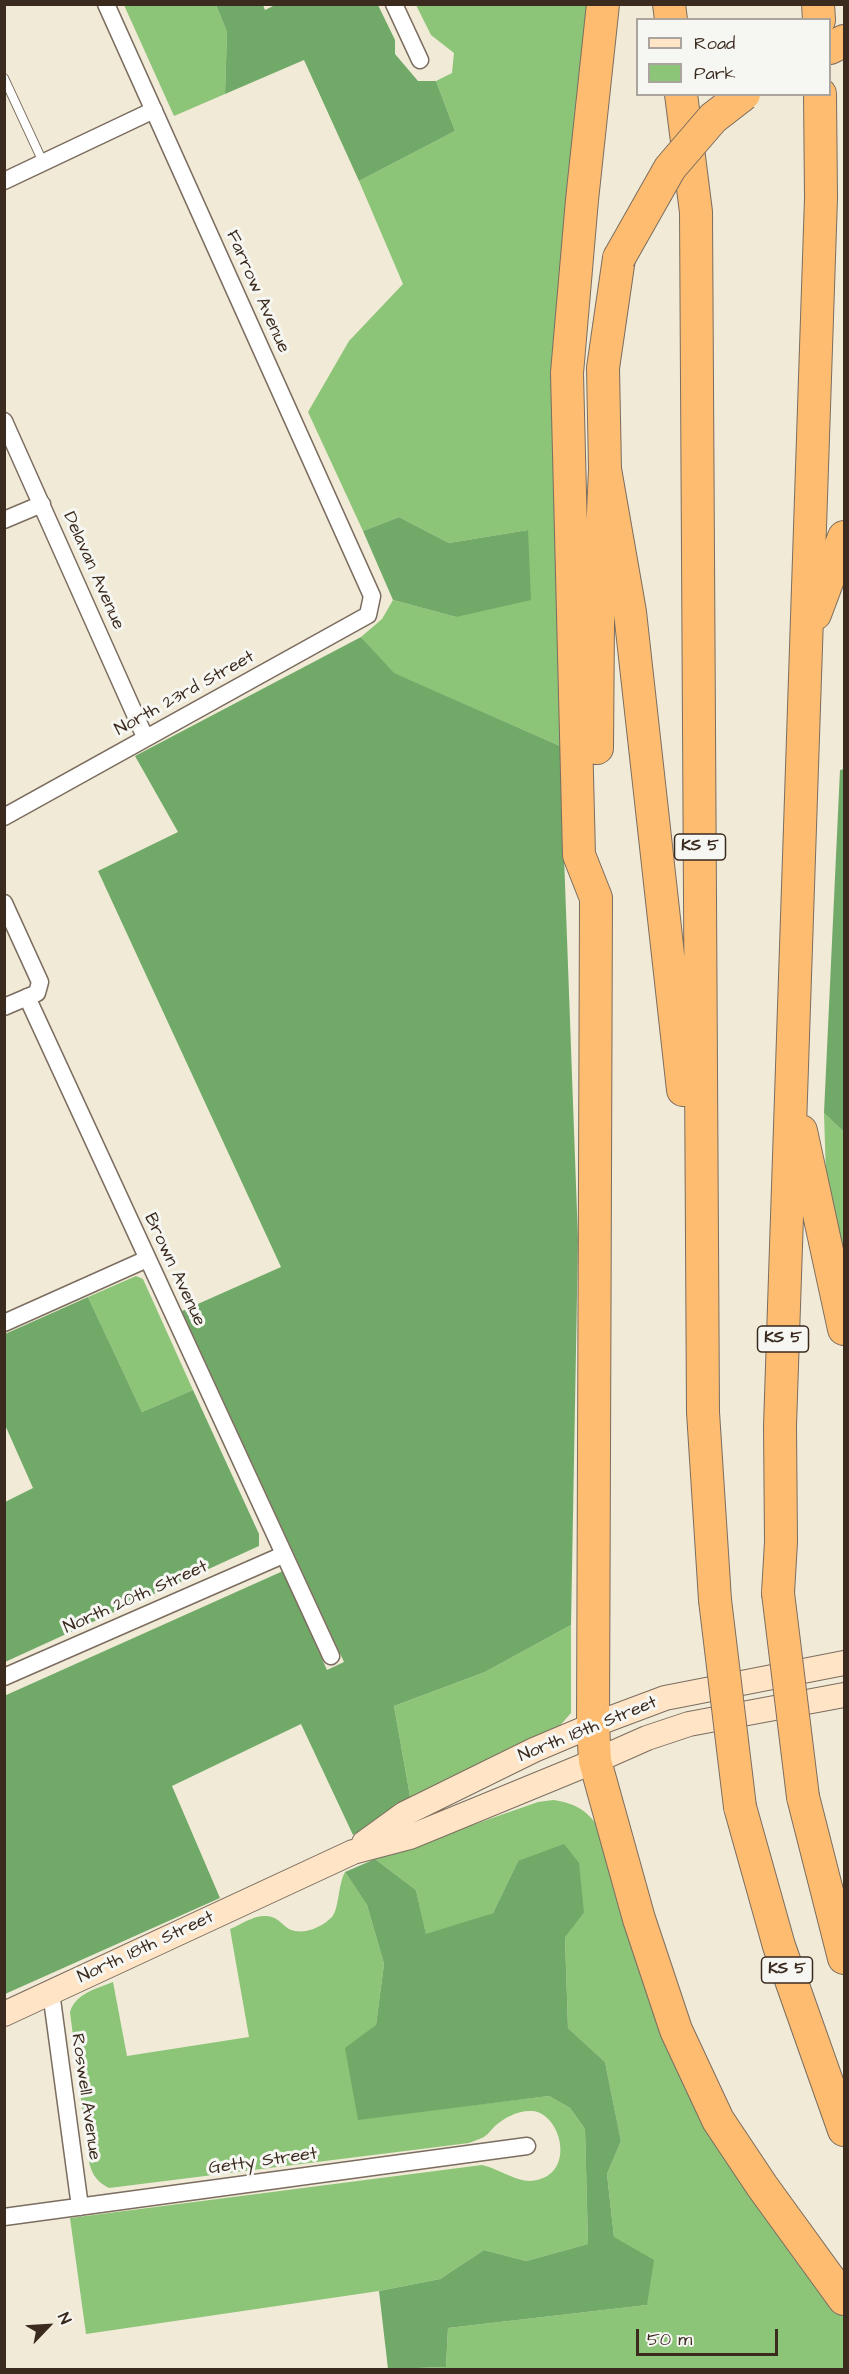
<!DOCTYPE html>
<html>
<head>
<meta charset="utf-8">
<style>
  body { margin:0 }
  #map { position:relative; width:849px; height:2374px; overflow:hidden; background:#f1ead7; font-family:"Architects Daughter",sans-serif }
  canvas { display:block }
  .frame { position:absolute; inset:0; border:6px solid #3b2a1e; pointer-events:none }
  .legend { position:absolute; left:636px; top:18px; width:195px; height:78px; box-sizing:border-box; background:#f6f6f2; border:2px solid #aba49d; margin:0; padding:8px 10px; list-style:none; font-size:18px; color:#3b2a1e }
  .legend li { display:flex; align-items:center; gap:12px; height:30px }
  .legend b { width:30px; border:2px solid #aba49d }
  .north { position:absolute; left:18px; top:2296px; width:60px; height:60px; -webkit-text-stroke:4px #f6f6f2; paint-order:stroke; rotate:65deg; font-size:16px; font-weight:700; line-height:24px; text-align:center; color:#3b2a1e }
  .north::after { content:''; display:block; margin:auto; width:21px; height:27px; background:#3b2a1e; clip-path:polygon(50% 0,100% 100%,50% 72%,0 100%) }
  .scale { position:absolute; left:636px; top:2329px; width:142px; height:27px; box-sizing:border-box; border:3px solid #3b2a1e; border-top:0; padding-left:8px; font-size:18px; line-height:21px; white-space:nowrap; color:#3b2a1e; -webkit-text-stroke:4px #f6f6f2; paint-order:stroke }
</style>
</head>
<body>
<div id="map">
<canvas width="849" height="2374"></canvas>
<div class="frame"></div>
<ul class="legend">
<li><b style="height:8px;background:#ffe4c6"></b>Road</li>
<li><b style="height:16px;background:#8cc478"></b>Park</li>
</ul>
<div class="north">N</div>
<div class="scale">50 m</div>
</div>
<script>
const ctx = document.querySelector('canvas').getContext('2d');
ctx.lineJoin = 'round';
function fill(path, color) {
  ctx.fillStyle = color;
  ctx.fill(path, 'evenodd');
}
function trace(path, color, width, dash) {
  ctx.strokeStyle = color;
  ctx.lineWidth = width;
  ctx.lineCap = dash ? 'butt' : 'round';
  ctx.setLineDash(dash || []);
  ctx.stroke(path);
}
function write(font, color, halo, rows, align = 'center') {
  ctx.font = font + ' "Architects Daughter",sans-serif';
  ctx.lineWidth = 6;
  ctx.setLineDash([]);
  ctx.textBaseline = 'middle';
  ctx.strokeStyle = halo;
  ctx.fillStyle = color;
  for (const [text, x, y, turn = 0] of rows) {
    ctx.save();
    ctx.translate(x, y);
    ctx.rotate((+turn || 0) * Math.PI / 180);
    ctx.textAlign = isNaN(turn) ? turn : align;
    if (halo) ctx.strokeText(text, 0, 0);
    ctx.fillText(text, 0, 0);
    ctx.restore();
  }
}
const green = new Path2D(`
  M124 5H216L227 32 225 94 174 116Z
  M416 5H587L565 244 557 594 560 746 393 673 361 637 382 619 393 600 456 617 528 530 449 543 399 517 363 531 308 412 349 341 403 284 359 181 455 131 436 81 452 73 454 53 431 35Z
  M824 1113 844 1132V1263L826 1177Z
  M136 1276 143 1279 193 1390 142 1412 88 1297Z
  M571 1625V1713L557 1729 411 1802 394 1706 485 1672Z
  M553 1800C574 1803 585 1809 598 1826L750 2189 844 2318V2369H388L446 2367 448 2328 647 2305 614 2237 607 2174 621 2141 605 2062 568 2028 565 1936 584 1913 518 1861 493 1913 426 1935 416 1890 375 1859 538 1802Z
  M345 1872 367 1905 384 1964 376 2025 358 2119 549 2096 570 2108 585 2129 588 2244 526 2261 484 2250 440 2279 379 2291 86 2334 70 2218 482 2165C496 2168 516 2181 530 2181 578 2178 562 2113 532 2111 519 2110 505 2117 495 2126 491 2130 487 2136 482 2138 478 2140 473 2141 469 2143L109 2188C94 2180 91 2172 88 2156L70 2012C76 1993 96 1989 113 1982L127 2056 249 2037 230 1929C240 1925 254 1915 265 1916 277 1916 280 1923 289 1929 303 1936 322 1927 332 1917 339 1909 338 1885 345 1872Z`);
const forest = new Path2D(`
  M277 4 378 5 395 40V54L418 81H436L455 131 359 181 304 60 225 94 227 32 216 5H263L265 10Z
  M399 517 449 543 528 530 531 600 456 617 393 600 363 531Z
  M361 637 394 673 560 746 578 1240 571 1625 485 1672 394 1706 411 1802 353 1835 301 1724 172 1786 220 1898 5 1994 4 1696 283 1571 327 1670 344 1662 182 1311 281 1267 98 871 178 832 135 756Z
  M844 769V1132L824 1113 840 770Z
  M88 1297 142 1412 193 1390 259 1534V1546L5 1662V1502L33 1488 5 1425V1334Z
  M564 1844 579 1863 584 1913 565 1937 568 2028 605 2062 621 2141 607 2174 614 2237 654 2260 647 2305 448 2328 446 2367 388 2369 379 2291 440 2279 484 2250 526 2261 588 2244 585 2129 570 2108 549 2096 358 2120 345 2048 376 2025 384 1964 367 1905 345 1872 375 1859 416 1890 426 1934 493 1913 518 1861Z`);
const lane = new Path2D(`
  M4 78 43 162`);
const street = new Path2D(`
  M394 4 420 60
  M4 181 154 110
  M4 421 145 737
  M4 520 42 504
  M4 817 368 615 372 596 106 4
  M4 903 40 982 37 993 4 1007
  M27 997 331 1656
  M4 1323 147 1259
  M4 1677 283 1555
  M51 1992 80 2207
  M4 2217 527 2146`);
const secondary = new Path2D(`
  M364 1843 404 1814 534 1750 593 1725 665 1698 844 1663
  M4 2014 353 1852 410 1837 595 1761 647 1738 689 1724 844 1695`);
const highway = new Path2D(`
  M603 4 582 200 567 373 579 855 596 898 593 1725 595 1761 639 1919 676 2030 718 2120 762 2186 844 2299
  M669 4 671 20
  M818 4 819 20
  M830 48 844 41
  M681 94 696 212 703 1412 715 1600
  M605 469 630 612 683 1090
  M815 614 844 537
  M597 748 598 623 605 469 603 368 619 258
  M801 1131 844 1329
  M778 1593 781 1542 780 1426 821 198 820 94
  M803 1797 844 1958
  M740 1807 779 1946 844 2130`);
const highwayBridge = new Path2D(`
  M619 258 670 168 713 118 744 94
  M778 1593 803 1797
  M715 1600 740 1807`);
const shields = [
  [700,847,51],
  [783,1339,51],
  [787,1970,51]
];
const shieldNames = [
  ["KS 5",700,847],
  ["KS 5",783,1339],
  ["KS 5",787,1970]
];
const streetNames = [
  ["Farrow Avenue",257,292,66],
  ["Delavan Avenue",93,571,66],
  ["North 23rd Street",185,694,-29],
  ["Brown Avenue",174,1270,65],
  ["North 20th Street",136,1598,-24],
  ["North 18th Street",588,1730,-22],
  ["North 18th Street",146,1948,-25],
  ["Roswell Avenue",85,2097,82],
  ["Getty Street",263,2162,-8]
];
fill(green, '#8cc478');
fill(forest, '#71aa68');
trace(lane, '#7b6d5f', 10);
trace(street, '#7b6d5f', 19);
trace(secondary, '#7b6d5f', 26);
trace(highway, '#7b6d5f', 34);
trace(lane, '#fff', 8);
trace(street, '#fff', 16);
trace(secondary, '#ffe4c6', 24);
trace(highway, '#febc70', 32);
trace(highwayBridge, '#7b6d5f', 34, []);
trace(highwayBridge, '#febc70', 32);
for (const [x, y, w] of shields) {
  const box = new Path2D();
  box.roundRect(x - w / 2, y - 13, w, 26, 4.5);
  ctx.fillStyle = '#f6f6f2';
  ctx.fill(box);
  trace(box, '#3b2a1e', 1.5);
}
write('bold 16px', '#3b2a1e', null, shieldNames);
write('18px', '#3b2a1e', '#f6f6f2', streetNames);
</script>
</body>
</html>
